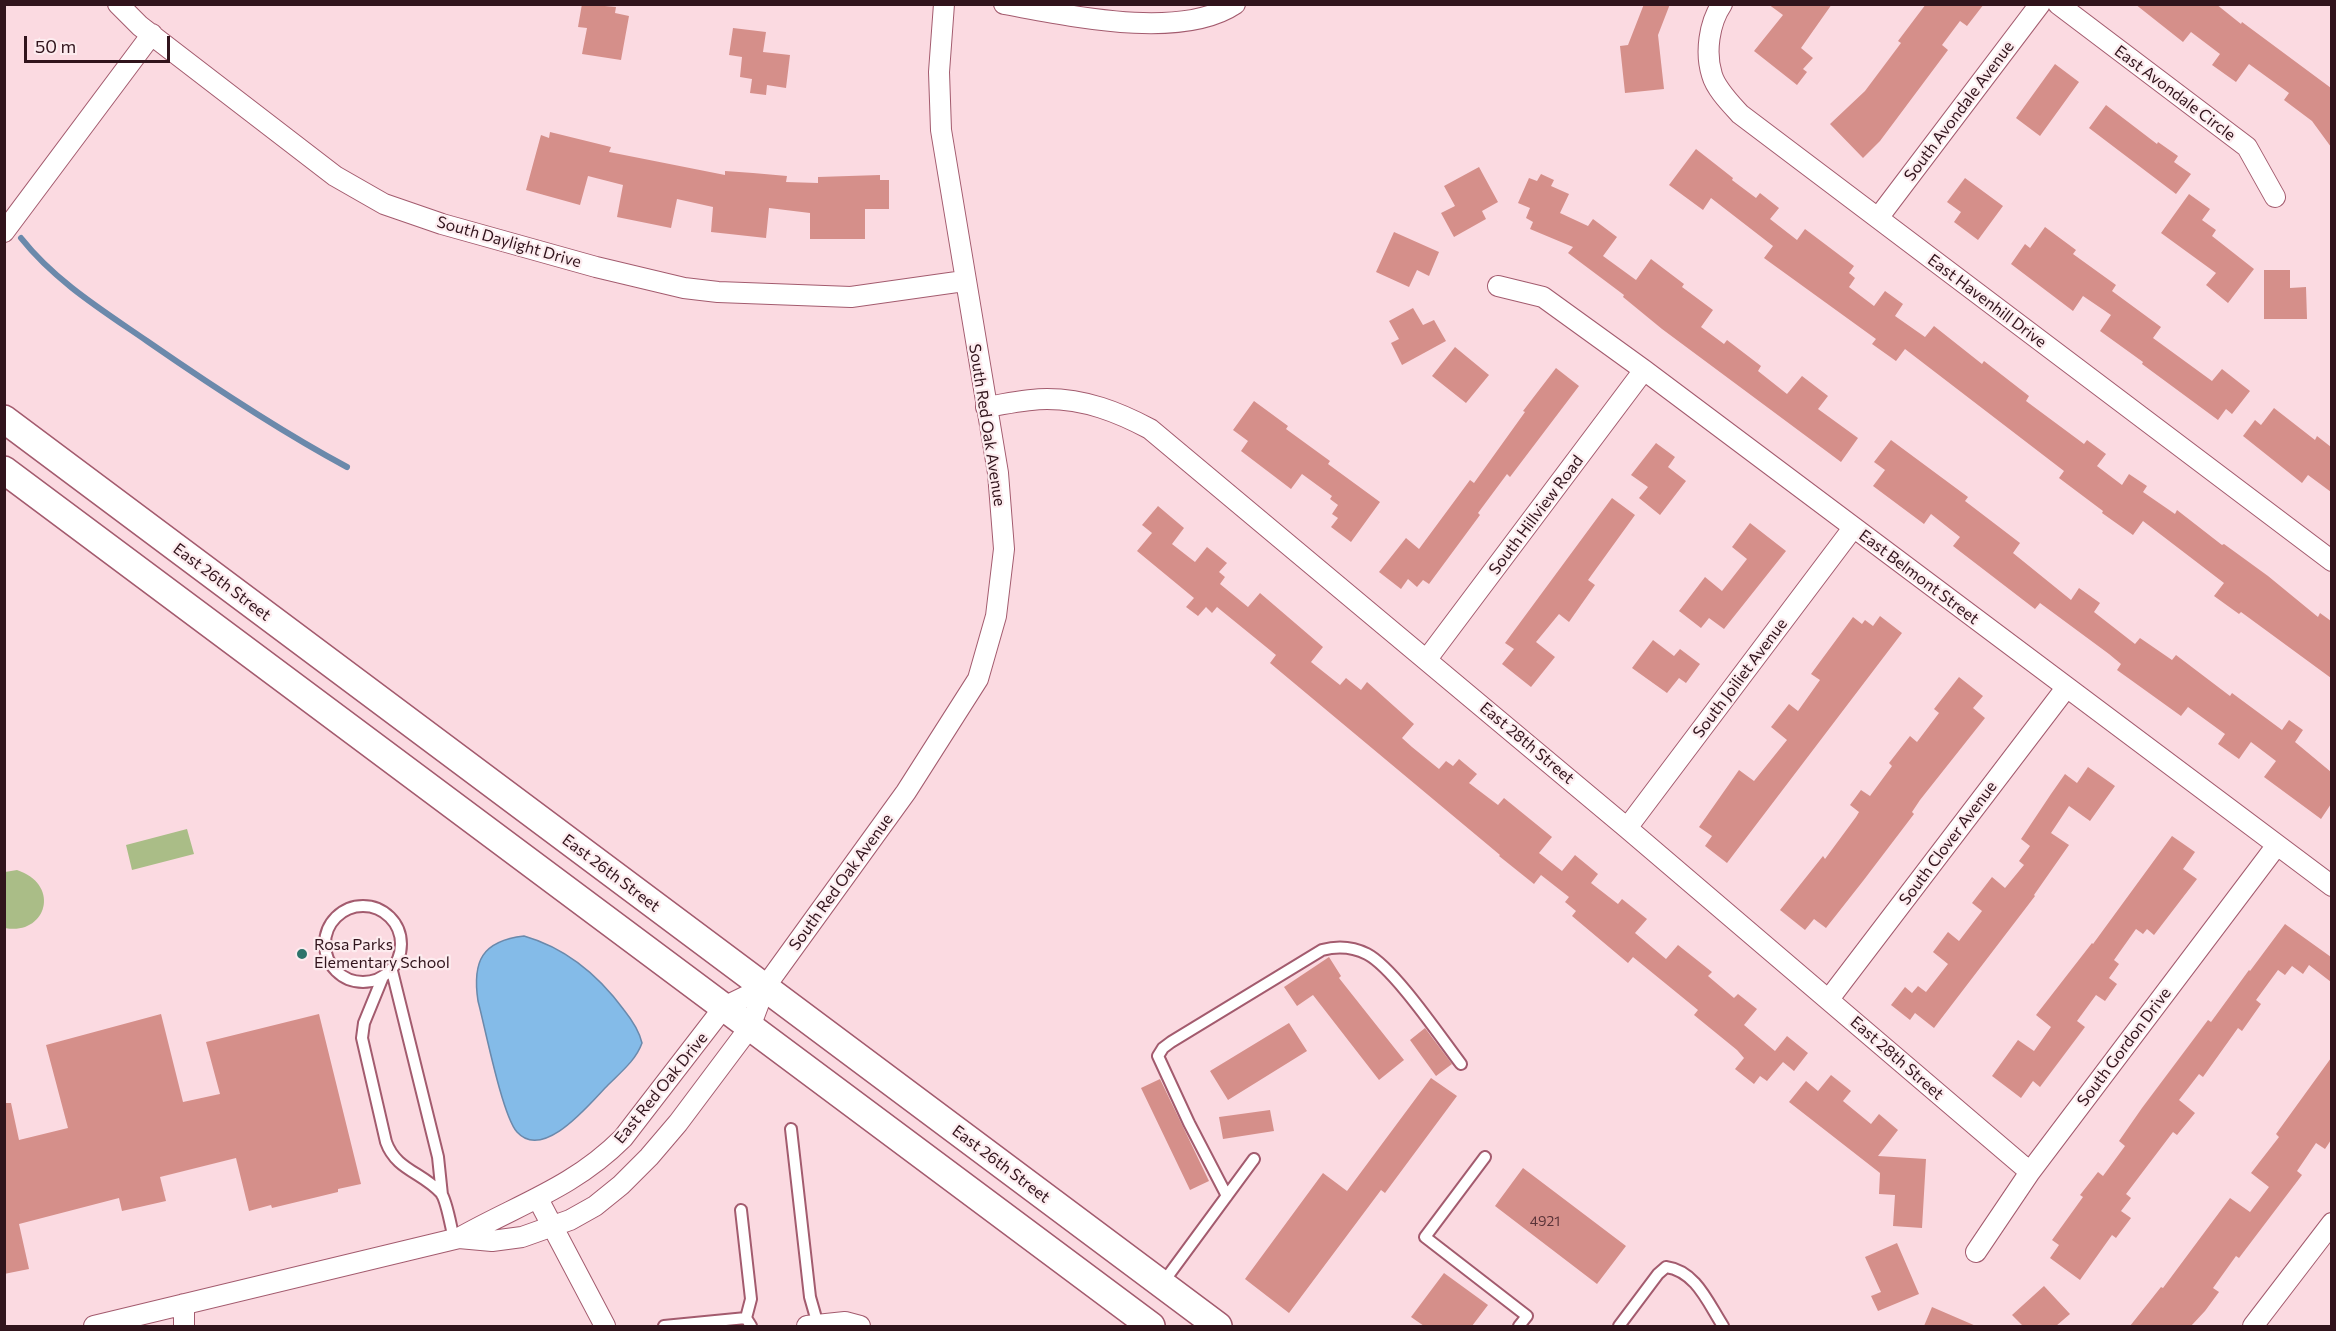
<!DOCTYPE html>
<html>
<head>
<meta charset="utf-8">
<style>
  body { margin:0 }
  #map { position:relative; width:2336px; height:1331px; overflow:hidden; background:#fbdae1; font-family:Commissioner,sans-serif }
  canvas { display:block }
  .frame { position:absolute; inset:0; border:6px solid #31141c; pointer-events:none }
  .scale { position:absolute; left:24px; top:36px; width:146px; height:27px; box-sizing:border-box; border:3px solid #31141c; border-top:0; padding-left:8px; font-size:18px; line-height:21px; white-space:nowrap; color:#31141c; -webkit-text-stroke:4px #fdecef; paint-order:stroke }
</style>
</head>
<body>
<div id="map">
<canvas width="2336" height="1331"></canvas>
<div class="frame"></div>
<div class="scale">50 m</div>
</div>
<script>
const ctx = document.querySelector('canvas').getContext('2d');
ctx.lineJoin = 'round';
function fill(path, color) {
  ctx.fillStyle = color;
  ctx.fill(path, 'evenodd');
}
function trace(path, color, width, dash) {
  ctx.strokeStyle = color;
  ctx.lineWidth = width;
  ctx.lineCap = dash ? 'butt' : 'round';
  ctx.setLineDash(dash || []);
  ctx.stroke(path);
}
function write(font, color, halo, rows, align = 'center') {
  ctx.font = font + ' Commissioner,sans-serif';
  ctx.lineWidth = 4.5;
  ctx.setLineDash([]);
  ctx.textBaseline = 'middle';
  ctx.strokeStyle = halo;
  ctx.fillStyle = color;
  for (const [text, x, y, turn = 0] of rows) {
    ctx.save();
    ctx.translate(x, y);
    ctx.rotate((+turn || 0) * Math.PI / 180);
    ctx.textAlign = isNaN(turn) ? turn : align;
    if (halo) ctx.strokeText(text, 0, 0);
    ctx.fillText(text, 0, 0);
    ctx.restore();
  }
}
const green = new Path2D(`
  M187 829 194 854 132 870 126 845Z
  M17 870C62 885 46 936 5 928V872Z`);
const water = new Path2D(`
  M524 936C566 948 599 976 624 1010 632 1020 639 1030 642 1043 636 1060 621 1072 608 1085 591 1102 544 1162 517 1132 502 1115 485 1027 478 1001 472 961 482 941 524 936Z`);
const stream = new Path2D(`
  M21 238C55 281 102 310 147 341 212 386 278 430 347 467`);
const building = new Path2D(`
  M582 4 616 7 615 13 629 16 621 60 582 54 587 28 578 27Z
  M1644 4H1670L1658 35 1664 89 1625 93 1620 46 1628 45Z
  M1768 4H1832L1801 48 1813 58 1803 69 1807 72 1797 85 1754 51 1783 15Z
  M1926 4H1984L1967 26 1960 21 1942 45 1948 50 1880 141 1863 158 1830 124 1865 91 1901 43 1898 41Z
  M2135 4H2216L2241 24 2242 22 2331 88V147L2312 121 2284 100 2289 93 2249 64 2236 82 2212 65 2220 54 2191 32 2183 42Z
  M733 28 766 32 763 52 790 55 786 88 767 85 766 95 750 93 752 79 740 77 742 57 729 55Z
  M2055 64 2079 82 2040 136 2016 118Z
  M2106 105 2157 144 2158 142 2178 156 2174 162 2191 174 2176 194 2089 128Z
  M550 132 611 147 609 152 725 175V171L753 173 787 176 786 182 818 183V177L880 175V180H889V209H865V239H810V213L769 208 766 238 711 232 713 207 677 199 671 228 617 217 623 185 588 176 580 205 526 190 541 135 549 138Z
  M1696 149 1733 178 1732 180 1756 198 1760 193 1779 208 1770 219 1797 240 1805 229 1854 266 1849 273 1855 278 1849 287 1874 306 1885 291 1903 304 1895 316 1925 337 1934 326 1982 364 1984 361 2029 396 2026 401 2084 444 2087 440 2106 454 2097 466 2122 485 2129 474 2147 486 2143 492 2175 514 2177 510 2222 545 2224 544 2268 576 2318 617 2320 613 2331 621V678L2241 612 2239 614 2214 596 2224 583 2143 521 2133 535 2102 513 2103 511 2059 478 2064 471 1905 349 1896 361 1872 344 1876 339 1764 258 1773 246 1711 198 1703 210 1669 185Z
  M1479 167 1498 202 1482 211 1486 219 1454 237 1441 213 1455 206 1444 186Z
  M1541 174 1554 180 1551 186 1569 194 1560 213 1588 226 1593 219 1617 237 1603 256 1636 280 1651 259 1684 284 1682 287 1713 310 1701 327 1724 344 1727 340 1761 366 1758 371 1787 394 1802 376 1828 396 1818 409 1858 438 1841 462 1662 329 1623 297 1624 295 1568 253 1573 247 1530 229 1533 222 1526 218 1530 208 1518 203 1529 178 1537 181Z
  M1965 178 2003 206 1978 240 1954 222 1961 212 1947 202Z
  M2189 194 2210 209 2202 220 2216 230 2212 236 2254 269 2228 303 2206 285 2216 273 2161 233Z
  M2045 227 2076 250 2073 254 2116 285 2112 291 2161 327 2153 338 2212 381 2222 369 2250 391 2232 414 2226 409 2218 420 2142 364 2143 362 2100 331 2111 315 2083 296 2073 311 2011 264 2025 244 2030 248Z
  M1394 232 1439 252 1429 276 1417 270 1409 287 1376 272Z
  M2264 270H2290V288L2306 287 2307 319H2264Z
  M1413 308 1423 325 1434 320 1446 341 1402 365 1391 343 1399 339 1389 321Z
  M1455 347 1489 375 1466 403 1432 376Z
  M1556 368 1579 386 1510 477 1507 474 1478 513 1480 515 1429 584 1423 580 1417 587 1408 579 1401 589 1379 572 1406 538 1419 549 1470 480 1474 483 1525 412 1523 411Z
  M1254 401 1288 426 1286 429 1330 461 1328 464 1380 502 1351 542 1331 527 1338 518 1332 514 1338 505 1330 499 1332 496 1302 474 1291 489 1241 451 1248 441 1233 430Z
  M2274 408 2315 440 2317 436 2331 447V492L2308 475 2302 483 2243 436 2255 420 2261 425Z
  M1891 440 1968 497 1965 501 2020 543 2013 553 2071 600 2079 588 2100 603 2094 612 2135 644 2140 638 2172 660 2176 655 2230 696 2232 693 2282 730 2289 720 2303 730 2295 742 2331 772V804L2321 819 2264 777 2276 761 2251 742 2239 759 2218 744 2225 734 2188 707 2181 716 2117 670 2121 664 2109 654 2040 603 2035 609 1953 546 1960 537 1931 514 1924 524 1873 486 1885 470 1874 462Z
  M1656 443 1675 457 1668 467 1686 481 1660 515 1639 498 1648 487 1631 475Z
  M1612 498 1635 515 1588 580 1595 585 1569 622 1559 614 1536 642 1555 657 1531 687 1502 664 1514 649 1505 643Z
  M1158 506 1184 528 1172 544 1195 562 1207 547 1227 563 1219 572 1225 577 1220 584 1248 607 1260 593 1323 647 1311 662 1340 685 1346 678 1361 690 1367 682 1414 724 1402 738 1412 747 1439 769 1446 761 1453 766 1459 759 1477 774 1469 783 1498 805 1504 798 1552 837 1539 853 1562 871 1575 855 1598 874 1591 883 1618 904 1622 899 1647 919 1635 933 1666 959 1678 945 1712 972 1708 976 1734 998 1738 994 1757 1009 1744 1025 1775 1051 1787 1036 1808 1053 1794 1071 1783 1062 1767 1081 1760 1076 1754 1084 1735 1069 1744 1058 1737 1050 1694 1015 1698 1010 1633 957 1628 963 1572 916 1576 911 1565 902 1569 897 1541 875 1534 884 1499 856 1500 855 1270 663 1276 655 1217 607 1212 613 1206 607 1198 616 1186 607 1194 598 1137 551 1152 533 1142 525Z
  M1750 523 1786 551 1724 629 1709 618 1701 628 1679 611 1705 577 1722 591 1747 559 1732 547Z
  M1880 616 1902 633 1727 863 1705 846 1712 836 1699 827 1739 770 1754 781 1787 740 1771 727 1789 704 1798 711 1820 680 1811 674 1853 617 1862 624 1865 620 1873 626Z
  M1653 640 1674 656 1680 649 1700 664 1686 683 1679 678 1667 693 1632 668Z
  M1959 677 1983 696 1973 708 1985 718 1920 800 1912 812 1914 814 1863 881 1826 928 1814 919 1805 930 1780 910 1823 856 1825 859 1856 817 1859 812 1850 805 1861 790 1870 796 1892 766 1889 763 1910 736 1917 742 1939 713 1934 709Z
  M2088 767 2115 786 2090 821 2069 806 2051 833 2069 845 2034 895 2035 896 1934 1028 1915 1013 1910 1020 1891 1005 1905 987 1912 993 1918 986 1926 992 1948 964 1933 952 1948 932 1959 941 1982 911 1972 903 1992 877 2005 888 2024 865 2019 861 2030 846 2021 839 2051 794 2065 774 2077 783Z
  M2172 836 2195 852 2183 869 2197 879 2154 935 2147 929 2143 934 2136 929 2114 960 2119 964 2109 978 2117 984 2105 1001 2096 995 2077 1021 2085 1027 2040 1087 2033 1081 2021 1098 1992 1076 2018 1040 2034 1051 2051 1027 2036 1015 2092 943 2093 944Z
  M2285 924 2331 957V982L2309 965 2303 974 2292 966 2285 975 2278 970 2256 1000 2261 1004 2242 1031 2238 1028 2203 1077 2199 1074 2179 1100 2195 1113 2177 1135 2173 1132 2126 1194 2131 1198 2121 1211 2131 1218 2116 1238 2112 1235 2080 1280 2050 1258 2059 1245 2052 1240 2083 1197 2080 1195 2098 1172 2103 1176 2125 1146 2119 1141 2142 1108 2208 1020 2211 1022 2249 970 2250 971Z
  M1329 957 1341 976 1339 978 1404 1060 1379 1080 1313 995 1297 1006 1284 987Z
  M161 1014 183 1102 220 1094 206 1042 319 1014 361 1184 338 1189V1192L272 1208 271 1205 249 1211 236 1158 160 1177 166 1201 122 1211 119 1198 19 1224 29 1269 4 1274V1103H11L19 1140 68 1128 46 1045Z
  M1289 1023 1307 1051 1228 1100 1210 1071Z
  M1425 1028 1452 1064 1436 1076 1410 1040Z
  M2331 1058V1140L2325 1149 2316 1143 2297 1171 2302 1175 2239 1258 2236 1256 2213 1288 2219 1292 2205 1311 2191 1326H2130L2161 1287 2163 1288 2230 1198 2250 1212 2269 1187 2251 1173 2279 1137 2276 1134Z
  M1831 1075 1851 1091 1843 1101 1871 1124 1879 1114 1898 1130 1878 1156 1926 1159 1922 1228 1893 1226 1895 1195 1879 1194 1880 1173 1789 1102 1806 1081 1818 1091Z
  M1431 1078 1457 1096 1385 1193 1381 1190 1289 1313 1245 1279 1323 1173 1347 1191Z
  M1160 1079 1209 1181 1190 1190 1141 1088Z
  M1270 1110 1274 1131 1223 1139 1219 1117Z
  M1523 1168 1626 1246 1597 1284 1495 1206Z
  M1897 1243 1919 1294 1878 1311 1871 1296 1881 1292 1865 1257Z
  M1444 1273 1488 1305 1472 1326H1424L1411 1317Z
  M2044 1286 2070 1314 2056 1326H2023L2012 1315Z
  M1932 1307 1976 1326H1924Z`);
const lane = new Path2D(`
  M325 944a38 38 0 1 1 76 0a38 38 0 1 1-76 0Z
  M392 971 438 1157 442 1195
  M382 979 364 1023 362 1038 386 1142C396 1170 422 1172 441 1193 447 1201 451 1228 454 1239
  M791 1129 810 1297 818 1325
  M1485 1157 1425 1237 1527 1316 1519 1326
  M1227 1196 1189 1123 1158 1056 1163 1048 1171 1042 1322 950C1337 946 1353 947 1367 954 1394 968 1441 1038 1461 1064
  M741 1210 751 1299 746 1318
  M1162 1284 1254 1159
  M664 1326 746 1318 751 1326
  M1619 1326 1658 1274 1666 1267C1696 1271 1708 1303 1723 1326`);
const street = new Path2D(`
  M118 4 140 26 335 176 384 204 442 224 596 267 684 288 718 292 851 297 964 281
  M1004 4C1066 15 1180 41 1235 4
  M1722 4C1709 23 1705 53 1712 75 1716 89 1730 103 1740 114L2332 561
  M2058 4 2247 147 2275 197
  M1878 218 2040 4
  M4 232 152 34
  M1498 286 1543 297 1644 370 2332 886
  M986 407C1006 404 1027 399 1047 399 1085 399 1118 412 1150 429L1627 828 2030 1172
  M1427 659 1644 370
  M1627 828 1853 528
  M1829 999 2066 688
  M538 1199 605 1326
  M459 1238 492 1241 522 1237 570 1220 595 1206 621 1185 649 1157 678 1123 750 1027 765 987 906 792 978 679 996 616 1004 549 998 473 941 130 939 72 944 4
  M1976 1252 2030 1172 2277 845
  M94 1326 459 1238C519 1204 573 1188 623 1138L724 1007 765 987
  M184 1326V1304
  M807 1326 845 1322 860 1326
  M2253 1326 2332 1223`);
const secondary = new Path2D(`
  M4 419 1218 1326
  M4 470 1151 1326`);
const markers = [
  [302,954,6,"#2d746b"]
];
const numberNames = [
  ["4921",1545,1221]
];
const streetNames = [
  ["East Avondale Circle",2175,93,37],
  ["South Avondale Avenue",1959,111,-53],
  ["South Daylight Drive",509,242,16],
  ["East Havenhill Drive",1987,301,37],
  ["South Red Oak Avenue",987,425,81],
  ["South Hillview Road",1536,515,-53],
  ["East Belmont Street",1919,577,37],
  ["East 26th Street",222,582,37],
  ["South Joiliet Avenue",1740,678,-53],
  ["East 28th Street",1527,743,40],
  ["South Clover Avenue",1948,843,-53],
  ["East 26th Street",611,873,37],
  ["South Red Oak Avenue",841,882,-54],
  ["South Gordon Drive",2124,1047,-53],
  ["East 28th Street",1897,1058,41],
  ["East Red Oak Drive",661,1088,-51],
  ["East 26th Street",1001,1164,37]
];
const poiNames = [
  ["Rosa Parks",314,945],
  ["Elementary School",314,963]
];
fill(green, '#aabd87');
fill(water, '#84bbe8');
trace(water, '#6b89ab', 1.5);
trace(stream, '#6b89ab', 6);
fill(building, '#d58f8a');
trace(lane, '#a35b6e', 14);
trace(street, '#a35b6e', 22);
trace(secondary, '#a35b6e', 30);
trace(lane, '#fff', 10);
trace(street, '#fff', 20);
trace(secondary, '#fff', 27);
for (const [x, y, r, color] of markers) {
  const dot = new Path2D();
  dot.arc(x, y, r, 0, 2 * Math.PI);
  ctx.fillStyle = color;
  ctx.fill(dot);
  trace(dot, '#fdecef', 2);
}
write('14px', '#5a3338', null, numberNames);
write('16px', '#31141c', '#fdecef', streetNames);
write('16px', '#31141c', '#fdecef', poiNames, 'left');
</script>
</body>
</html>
